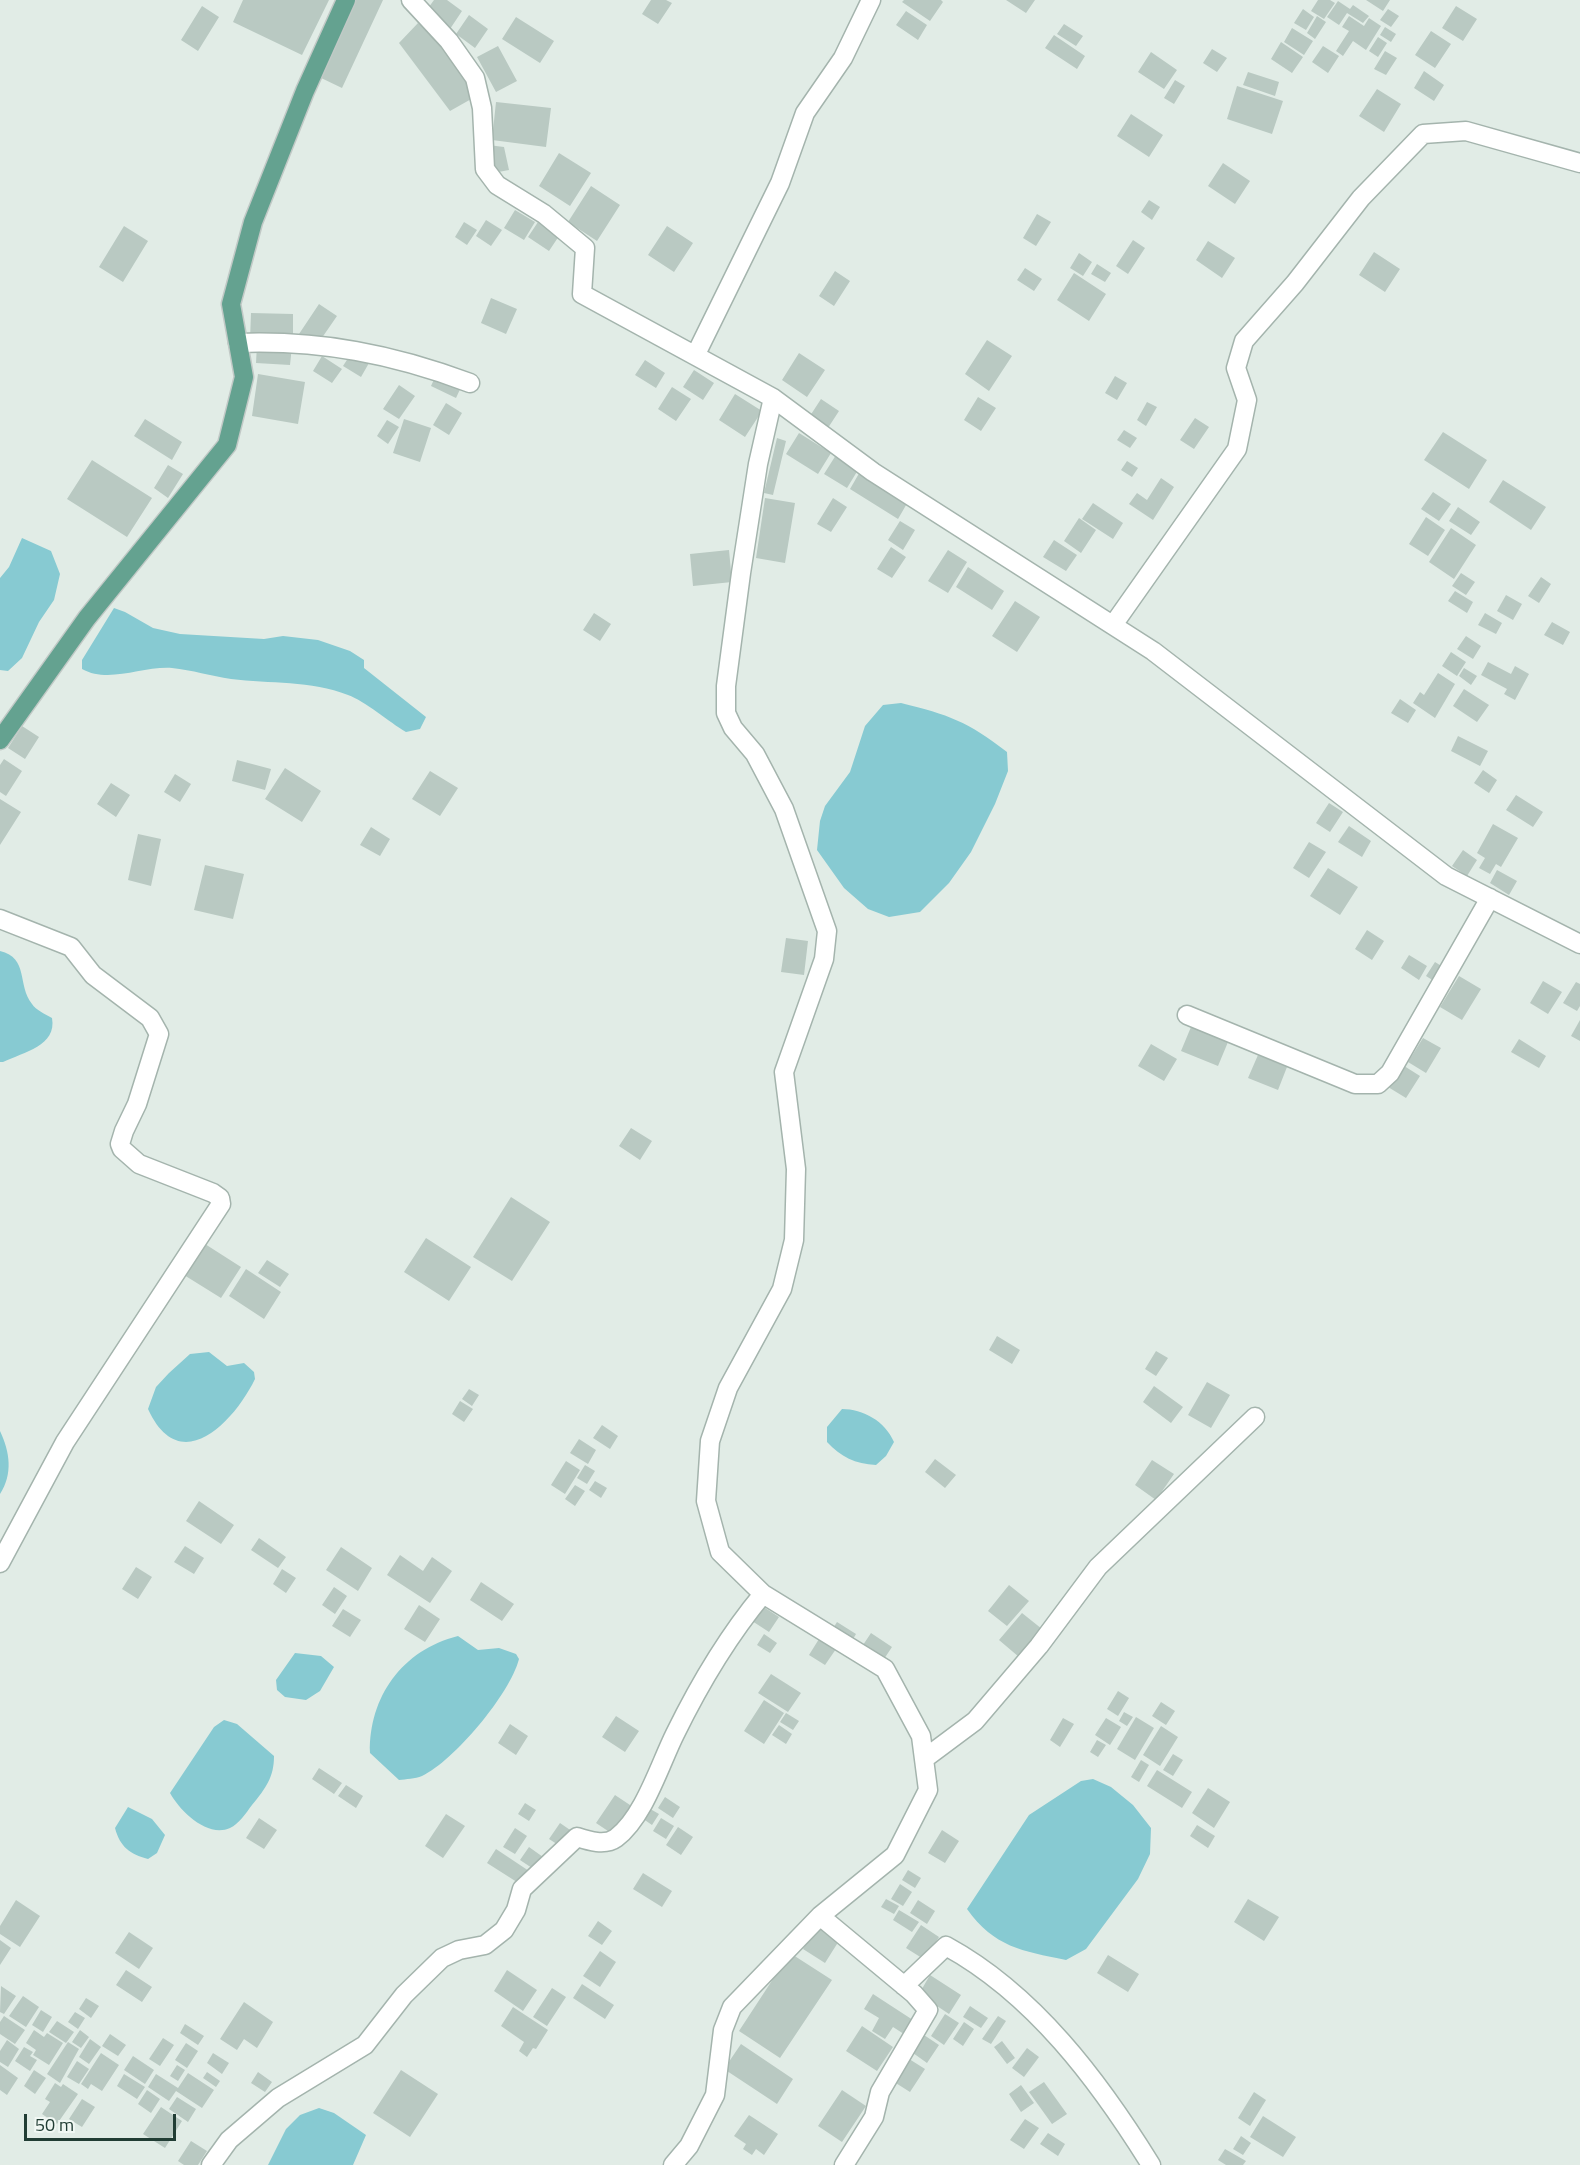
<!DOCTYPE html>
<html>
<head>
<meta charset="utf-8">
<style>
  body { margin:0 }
  #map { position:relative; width:1580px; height:2165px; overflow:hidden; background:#e1ece6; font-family:"Titillium Web",sans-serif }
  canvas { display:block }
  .scale { position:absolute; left:24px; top:2114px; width:152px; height:27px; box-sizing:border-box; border:3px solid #213d34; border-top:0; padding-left:8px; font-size:18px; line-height:21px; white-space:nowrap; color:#213d34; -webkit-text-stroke:4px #f1f8f4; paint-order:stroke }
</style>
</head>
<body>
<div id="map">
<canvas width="1580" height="2165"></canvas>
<div class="scale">50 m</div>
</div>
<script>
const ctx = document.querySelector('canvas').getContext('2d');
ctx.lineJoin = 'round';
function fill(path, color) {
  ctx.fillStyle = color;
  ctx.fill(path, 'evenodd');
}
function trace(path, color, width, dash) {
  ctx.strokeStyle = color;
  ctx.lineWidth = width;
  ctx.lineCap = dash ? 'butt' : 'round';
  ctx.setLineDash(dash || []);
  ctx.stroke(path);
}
const water = new Path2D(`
  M22 538 51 551 60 574 54 600 39 622 22 658 8 671 0 670V578L9 567Z
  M114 608 125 612 153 628 180 634 264 639 283 636 318 640 350 651 364 660V668L426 717 420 729 406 732C389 722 365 701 348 695 311 680 270 684 231 679 211 676 192 670 172 668 142 666 109 684 82 669V660Z
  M901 703C949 715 967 721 1007 752L1008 771 995 804 971 852 949 883 920 912 889 917 868 909 844 888 817 850 820 821 825 806 850 772 865 726 883 705Z
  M0 951C29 958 17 985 32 1004 36 1010 45 1014 52 1018 57 1046 24 1052 3 1062H0Z
  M209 1352 227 1366 244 1363 254 1372 255 1379C234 1422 180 1479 148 1409L156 1387 169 1373 190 1354Z
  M842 1409C863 1409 885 1421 894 1442L886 1456 876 1465C855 1464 841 1457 827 1442V1427Z
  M0 1431C10 1452 13 1474 0 1494Z
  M458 1636 478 1650 499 1648 516 1654 519 1659C510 1694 454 1761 422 1776 415 1779 406 1779 399 1780L370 1753C369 1697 402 1650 458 1636Z
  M295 1653 321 1656 334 1667 320 1691 306 1700 285 1697 277 1690 276 1680Z
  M224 1720 237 1724 274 1756C274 1777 266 1788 252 1805 246 1813 239 1824 230 1828 207 1838 180 1811 170 1793L214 1727Z
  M1093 1779 1111 1787 1133 1805 1151 1828 1150 1854 1138 1879 1086 1949 1066 1960C1022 1951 994 1947 967 1909L1029 1815 1081 1781Z
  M128 1807 152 1819 165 1835 157 1853 148 1859C130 1854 120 1847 115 1828Z
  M319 2108 334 2113 366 2135 353 2165H268L286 2129 300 2115Z`);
const building = new Path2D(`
  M243 0H329L302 55 233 22Z
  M352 0H383L342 88 317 76Z
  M434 0H447L462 11 450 29 426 11Z
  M651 0H666L672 3 658 24 642 14Z
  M904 0H941L943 2 930 21 902 2Z
  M1006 0H1035L1026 13Z
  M1318 0H1330L1335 3 1324 19 1311 11Z
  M1366 0H1390L1383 11Z
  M1338 1 1350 9 1353 5 1369 16 1363 23 1347 13 1339 25 1327 17Z
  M202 6 219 17 198 51 181 40Z
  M1456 6 1477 19 1463 41 1442 28Z
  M1303 9 1314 17 1306 30 1294 23Z
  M1388 9 1399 16 1391 27 1380 20Z
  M906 11 927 25 918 40 896 25Z
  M469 15 488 29 475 48 456 34Z
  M1317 16 1326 22 1315 39 1307 33Z
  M1349 16 1364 26 1369 18 1381 26 1366 50 1353 41 1343 56 1336 51 1349 31 1342 27Z
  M516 17 554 41 540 63 502 39Z
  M418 23 449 50 468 76 473 98 450 111 399 43Z
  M1064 24 1083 36 1076 46 1057 34Z
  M1385 27 1396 34 1391 42 1380 35Z
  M1292 28 1313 41 1304 55 1284 42Z
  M1431 31 1451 44 1435 68 1415 55Z
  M1054 35 1085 56 1077 69 1045 48Z
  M1378 37 1387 43 1378 57 1369 51Z
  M1281 42 1303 57 1292 73 1271 59Z
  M498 46 517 81 496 92 477 57Z
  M1323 46 1339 56 1328 73 1312 62Z
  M1212 49 1227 58 1217 72 1203 63Z
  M1385 51 1397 58 1386 75 1374 69Z
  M1151 52 1177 70 1164 89 1138 72Z
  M1424 71 1444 85 1434 101 1414 88Z
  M1248 72 1279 82 1275 96 1243 85Z
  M1175 80 1185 86 1174 104 1164 98Z
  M1237 86 1283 101 1272 134 1227 119Z
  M1377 89 1401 104 1384 132 1359 116Z
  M496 102 551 108 546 147 492 140Z
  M1131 114 1163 135 1149 157 1117 136Z
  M488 145 504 147 509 170 493 173Z
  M559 153 591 173 570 206 539 186Z
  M1223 163 1250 181 1235 204 1208 186Z
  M591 186 620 205 597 241 568 222Z
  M1149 200 1160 207 1152 220 1141 212Z
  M515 210 535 222 524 240 504 228Z
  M1037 214 1051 222 1036 246 1023 238Z
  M486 220 502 230 491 246 476 236Z
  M464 222 477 230 467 245 455 237Z
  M538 222 559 236 549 251 528 237Z
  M124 226 148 241 123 282 99 267Z
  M667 226 693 243 674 272 648 255Z
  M1133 240 1145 248 1128 274 1116 266Z
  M1208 241 1235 258 1222 278 1196 260Z
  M1374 252 1400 269 1385 292 1359 275Z
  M1079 253 1092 262 1083 276 1070 268Z
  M1097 264 1111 273 1105 282 1091 274Z
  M1025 268 1042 279 1034 291 1017 280Z
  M835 271 850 281 834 306 819 296Z
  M1074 273 1106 294 1089 321 1057 300Z
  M491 298 517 309 506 334 481 323Z
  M319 304 337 316 317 345 299 334Z
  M251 313 293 314V341L250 340Z
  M987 340 1012 356 989 391 965 374Z
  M257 344 292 346 290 365 256 363Z
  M352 352 369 363 361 377 343 366Z
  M799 353 825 370 807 397 782 380Z
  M322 356 342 369 332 383 313 371Z
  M645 360 665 373 656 388 635 375Z
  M694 370 714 383 703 400 683 387Z
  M437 373 462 385 456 398 431 386Z
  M258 374 305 382 298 424 252 416Z
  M1115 376 1127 383 1117 400 1105 393Z
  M399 385 415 396 399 419 383 409Z
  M672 387 691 399 676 421 658 409Z
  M735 394 762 411 745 437 719 420Z
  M978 397 996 408 981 431 964 420Z
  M821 399 839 411 826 431 808 419Z
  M1147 402 1157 407 1146 426 1137 420Z
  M446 403 462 413 449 435 433 425Z
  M1195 418 1209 427 1194 449 1180 440Z
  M145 419 182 442 172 460 134 436Z
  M404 419 431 428 420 462 393 453Z
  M387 420 399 427 388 444 377 436Z
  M1124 430 1137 438 1130 448 1117 440Z
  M1443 432 1487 460 1469 489 1424 460Z
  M799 433 831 453 818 474 786 454Z
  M777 438 786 441 773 495 764 493Z
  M836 455 858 470 847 488 824 474Z
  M92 460 152 498 127 537 67 499Z
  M1127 461 1138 468 1132 477 1121 470Z
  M168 465 183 474 168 498 154 488Z
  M861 470 909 500 898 519 850 489Z
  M1161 478 1174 487 1153 520 1129 504 1137 493 1147 500Z
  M1503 480 1546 507 1531 530 1489 502Z
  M1433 492 1451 504 1439 521 1421 509Z
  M765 498 795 503 785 563 756 558Z
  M833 498 847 507 831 532 817 524Z
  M1093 503 1123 523 1113 539 1082 519Z
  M1458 507 1480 522 1471 535 1449 521Z
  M1426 517 1445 530 1428 556 1409 544Z
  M1079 518 1096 530 1081 553 1064 541Z
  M900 521 915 530 903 550 888 540Z
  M1451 528 1476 545 1454 579 1429 562Z
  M1054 540 1077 555 1066 571 1043 557Z
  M891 547 906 557 892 578 877 569Z
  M729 550 732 582 693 586 690 554Z
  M948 550 967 562 948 593 928 581Z
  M968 567 1004 591 992 610 956 587Z
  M1461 573 1475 582 1466 595 1452 586Z
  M1541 577 1551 584 1539 603 1528 596Z
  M1455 591 1473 602 1467 613 1448 601Z
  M1506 595 1522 604 1513 620 1497 611Z
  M1015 601 1040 617 1017 652 992 636Z
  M594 613 611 624 600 641 583 630Z
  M1485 613 1502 623 1496 634 1478 625Z
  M1552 622 1570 632 1563 645 1544 635Z
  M1466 636 1481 646 1473 659 1457 649Z
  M1451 652 1466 662 1457 676 1442 666Z
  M1488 662 1511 674 1515 666 1529 674 1515 700 1504 694 1507 689 1481 675Z
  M1464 668 1477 676 1471 685 1459 676Z
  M1438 673 1455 684 1435 718 1413 703 1420 692 1424 695Z
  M1464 689 1489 705 1477 722 1453 706Z
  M1400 699 1416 710 1408 723 1391 713Z
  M22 726 39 737 25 759 8 748Z
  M1458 736 1488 751 1480 766 1451 751Z
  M4 759 22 771 6 796 0 792V765Z
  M237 760 271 769 265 790 232 781Z
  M285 768 321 791 302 822 265 799Z
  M1483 770 1497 780 1489 793 1474 783Z
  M430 771 458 788 440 816 412 799Z
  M175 774 191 784 180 802 164 792Z
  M111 783 130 795 116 817 97 804Z
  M1516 795 1543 812 1533 827 1506 810Z
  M0 799 21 812 0 845Z
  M1329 803 1343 812 1330 832 1316 823Z
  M1493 824 1518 838 1501 867 1496 864 1490 874 1479 868 1485 858 1477 853Z
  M1349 826 1371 841 1362 857 1338 842Z
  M371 827 390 839 380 856 360 845Z
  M138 834 161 839 151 886 128 880Z
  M1309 842 1326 852 1309 878 1293 868Z
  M1463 850 1477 860 1467 876 1452 866Z
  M205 865 244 874 233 919 194 910Z
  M1328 868 1358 887 1340 915 1310 896Z
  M1497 870 1517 881 1509 895 1490 883Z
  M1367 930 1384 941 1372 960 1355 949Z
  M786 938 808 941 804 975 781 972Z
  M1409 955 1427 966 1419 980 1401 968Z
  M1435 962 1443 967 1434 981 1426 976Z
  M1459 976 1481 989 1462 1020 1440 1007Z
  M1543 981 1562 992 1548 1014 1530 1003Z
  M1576 982 1580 984V1006L1577 1011 1563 1003Z
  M1580 1020V1041L1571 1036Z
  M1191 1027 1228 1042 1218 1066 1181 1051Z
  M1423 1038 1441 1048 1426 1073 1408 1062Z
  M1519 1039 1546 1056 1539 1068 1511 1052Z
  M1151 1044 1177 1059 1164 1081 1138 1066Z
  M1258 1055 1287 1067 1278 1090 1248 1078Z
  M1401 1064 1420 1076 1406 1098 1388 1087Z
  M631 1128 652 1141 640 1160 619 1146Z
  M511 1197 550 1222 512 1281 473 1257Z
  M426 1238 471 1267 449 1301 404 1272Z
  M205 1244 241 1267 221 1298 184 1275Z
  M267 1260 289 1274 280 1287 258 1273Z
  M246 1269 281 1292 264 1319 229 1296Z
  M997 1336 1020 1350 1012 1364 989 1350Z
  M1156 1351 1168 1358 1156 1376 1145 1369Z
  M1207 1382 1230 1395 1211 1428 1188 1415Z
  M1154 1386 1183 1407 1171 1423 1143 1402Z
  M469 1389 479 1395 472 1406 462 1399Z
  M460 1401 473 1409 464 1422 452 1414Z
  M602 1425 618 1436 610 1449 593 1438Z
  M579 1439 596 1450 588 1464 570 1453Z
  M935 1459 956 1475 945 1488 925 1472Z
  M1152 1460 1174 1474 1156 1500 1135 1485Z
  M566 1461 580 1470 565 1494 551 1485Z
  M585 1465 595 1471 587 1484 577 1478Z
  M595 1481 607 1488 601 1498 589 1490Z
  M575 1485 585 1491 575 1506 565 1499Z
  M199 1501 234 1525 221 1544 186 1521Z
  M259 1538 286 1557 278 1568 251 1550Z
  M185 1546 204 1558 194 1574 174 1562Z
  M341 1547 372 1568 358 1591 326 1570Z
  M400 1555 423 1571 432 1557 452 1571 430 1603 387 1575Z
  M136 1567 152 1577 138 1599 122 1589Z
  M282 1569 296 1578 286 1593 273 1584Z
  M481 1582 514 1604 502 1621 470 1600Z
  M1009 1585 1029 1601 1007 1626 988 1611Z
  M334 1587 347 1596 335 1614 322 1605Z
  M759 1604 779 1617 769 1632 749 1619Z
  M419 1605 440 1619 425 1642 404 1629Z
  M343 1609 361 1620 350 1637 332 1626Z
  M1022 1613 1042 1629 1019 1657 999 1640Z
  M837 1622 856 1634 849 1646 830 1633Z
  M871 1633 892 1647 882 1662 861 1648Z
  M764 1634 777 1643 770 1653 757 1645Z
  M819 1639 836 1649 825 1665 809 1655Z
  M771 1674 801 1693 788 1712 758 1693Z
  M1118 1691 1129 1698 1118 1716 1107 1709Z
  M764 1700 784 1713 764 1744 744 1731Z
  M1161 1702 1175 1711 1166 1725 1152 1716Z
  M1124 1712 1133 1717 1127 1726 1119 1721Z
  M786 1713 799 1721 793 1730 780 1722Z
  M616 1716 639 1731 625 1752 602 1737Z
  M1136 1717 1154 1728 1135 1760 1117 1749Z
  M1063 1718 1074 1724 1060 1747 1050 1740Z
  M1106 1718 1121 1727 1110 1745 1095 1735Z
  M510 1724 528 1736 516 1755 498 1743Z
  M779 1725 792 1734 786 1744 772 1735Z
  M1161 1726 1178 1737 1160 1766 1143 1755Z
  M1097 1740 1106 1745 1098 1757 1090 1752Z
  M1173 1754 1183 1760 1173 1776 1163 1770Z
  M1141 1760 1149 1765 1139 1782 1131 1777Z
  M319 1768 342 1783 334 1794 312 1779Z
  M1157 1770 1192 1792 1182 1808 1147 1786Z
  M346 1785 363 1796 356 1808 338 1796Z
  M1208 1788 1230 1802 1214 1828 1192 1813Z
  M615 1795 633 1807 614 1835 596 1823Z
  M665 1797 680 1807 673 1818 658 1808Z
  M525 1803 536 1810 529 1821 518 1814Z
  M645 1806 659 1814 652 1825 639 1816Z
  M446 1814 465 1826 443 1858 425 1846Z
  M259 1818 277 1830 264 1849 246 1838Z
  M661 1818 674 1826 666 1839 653 1831Z
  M560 1823 573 1832 563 1848 549 1839Z
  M1197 1825 1215 1836 1208 1848 1190 1836Z
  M678 1827 693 1837 681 1855 666 1845Z
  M515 1828 527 1836 515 1854 503 1847Z
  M942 1830 959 1841 945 1863 928 1853Z
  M529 1847 543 1857 535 1870 520 1860Z
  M496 1849 529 1871 520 1884 487 1863Z
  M908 1870 921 1878 915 1888 902 1880Z
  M643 1873 672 1891 662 1907 633 1889Z
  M900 1884 912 1892 903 1906 891 1899Z
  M886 1899 899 1906 894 1914 881 1907Z
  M1248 1899 1279 1917 1264 1941 1234 1922Z
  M16 1900 40 1916 20 1947 0 1934V1926Z
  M918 1900 935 1911 927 1924 910 1913Z
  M899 1910 919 1922 912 1932 893 1920Z
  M598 1921 612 1931 602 1945 588 1936Z
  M821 1922 842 1936 825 1963 803 1949Z
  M921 1925 939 1937 925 1960 906 1948Z
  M129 1932 153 1948 139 1969 115 1953Z
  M0 1940 11 1948 0 1965Z
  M600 1951 616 1962 600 1987 583 1976Z
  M790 1953 832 1980 780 2058 739 2031Z
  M1108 1955 1139 1974 1128 1992 1097 1973Z
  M126 1970 152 1987 142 2002 116 1985Z
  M507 1970 537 1990 523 2011 494 1991Z
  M930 1975 961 1995 949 2014 919 1994Z
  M582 1984 614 2005 605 2019 573 1998Z
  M1 1986 16 1996 4 2014 0 2012Z
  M552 1988 566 1997 547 2026 533 2017Z
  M873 1994 916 2022 907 2036 893 2027 885 2039 872 2031 879 2018 864 2009Z
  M23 1996 39 2007 26 2027 9 2016Z
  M86 1998 99 2006 91 2018 79 2009Z
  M244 2002 273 2022 257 2048 244 2039 237 2050 220 2039Z
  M970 2006 988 2018 981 2028 963 2017Z
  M513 2007 548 2030 536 2049 533 2048 527 2057 519 2051 524 2042 501 2026Z
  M41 2010 52 2017 43 2032 32 2025Z
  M75 2012 85 2018 78 2029 68 2022Z
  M945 2014 959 2023 944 2045 931 2036Z
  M4 2016 25 2030 15 2044 0 2034V2022Z
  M998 2016 1006 2021 991 2044 982 2039Z
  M57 2021 74 2032 66 2043 49 2032Z
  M964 2022 974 2029 963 2046 953 2039Z
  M185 2024 204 2036 198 2045 180 2033Z
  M862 2026 893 2047 877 2071 846 2051Z
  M34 2030 44 2037 47 2033 63 2043 49 2065 33 2055 36 2050 26 2043Z
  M80 2030 89 2037 81 2048 72 2042Z
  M110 2034 126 2045 118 2056 102 2046Z
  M924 2035 939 2045 927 2063 913 2053Z
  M163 2038 174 2045 160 2066 149 2059Z
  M90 2039 101 2047 89 2064 79 2057Z
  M7 2040 19 2049 8 2067 0 2062V2051Z
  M1002 2041 1015 2058 1007 2064 994 2047Z
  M68 2042 79 2049 60 2083 47 2074Z
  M186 2043 198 2051 187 2068 175 2060Z
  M741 2044 793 2079 777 2104 724 2069Z
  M24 2047 33 2052 30 2056 37 2060 30 2071 15 2061Z
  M1027 2048 1039 2057 1024 2077 1012 2068Z
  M101 2053 119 2065 102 2091 91 2084 88 2089 81 2084Z
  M213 2053 229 2063 222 2074 207 2063Z
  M133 2056 154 2070 145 2084 124 2070Z
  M906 2057 925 2069 910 2092 891 2080Z
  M77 2061 89 2069 79 2084 67 2077Z
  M0 2065 18 2078 7 2095 0 2090Z
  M177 2065 185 2070 178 2081 170 2076Z
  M34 2070 46 2078 35 2094 24 2086Z
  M401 2070 438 2094 410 2137 373 2113Z
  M207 2072 220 2081 216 2087 203 2078Z
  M258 2072 272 2082 265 2092 251 2083Z
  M188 2073 214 2090 202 2108 176 2091 169 2101 148 2087 156 2074 178 2088Z
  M124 2074 145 2087 137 2099 117 2086Z
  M1044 2082 1067 2114 1052 2124 1029 2092Z
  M55 2083 61 2087 63 2084 78 2094 57 2124 42 2114 50 2102 45 2099Z
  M1021 2085 1034 2103 1021 2112 1009 2094Z
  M147 2090 160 2099 151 2113 138 2104Z
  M842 2090 866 2106 842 2142 818 2126Z
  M1254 2092 1266 2100 1250 2126 1238 2118Z
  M177 2097 196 2109 188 2122 169 2109Z
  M82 2099 95 2107 82 2127 69 2119Z
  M161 2107 182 2121 165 2148 143 2134Z
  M749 2115 778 2134 764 2155 756 2149 752 2155 743 2149 746 2144 734 2136Z
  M1263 2116 1296 2137 1283 2157 1250 2137Z
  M1025 2119 1039 2128 1024 2149 1010 2140Z
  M1048 2133 1065 2144 1058 2156 1040 2144Z
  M1241 2136 1251 2143 1243 2155 1233 2149Z
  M191 2141 207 2151 198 2165H184L178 2161Z
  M1225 2149 1246 2161 1243 2165H1226L1218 2160Z`);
const minor = new Path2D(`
  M411 0 449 41 475 78 482 108 485 169 497 185 544 214 585 248 582 294 773 398 873 472 1153 651 1446 876 1580 944
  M238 343C320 340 393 354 470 383
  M696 354 780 183 805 113 843 58 871 0
  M1113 625 1237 449 1247 400 1236 368 1244 341 1295 283 1361 198 1423 134 1466 131 1580 163
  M0 919 71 947 93 975 150 1018 159 1034 137 1104 124 1131 120 1144 122 1149 139 1164 213 1193 220 1198 221 1204 65 1442 0 1563
  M1187 1015 1355 1084H1378L1390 1073 1490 898
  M924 1759 975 1721 1039 1646 1098 1567 1255 1417
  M820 1916 914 1994 928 2010 880 2092 874 2117 844 2165
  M904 1986 946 1946C1034 1994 1099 2081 1151 2165
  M211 2165 229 2140 278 2098 365 2045 404 1995 442 1958 459 1950 485 1945 504 1930 516 1910 522 1889 577 1837C589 1841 605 1846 616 1838 644 1817 660 1764 675 1734 699 1685 728 1636 763 1594
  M673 2165 689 2146 715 2095 723 2030 732 2007 820 1916 895 1855 928 1790 921 1736 885 1669 763 1594 720 1552 706 1501 710 1441 728 1388 782 1289 794 1240 796 1169 784 1072 824 959 827 931 784 809 755 754 733 728 726 713V686L741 573 758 464 773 398`);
const major = new Path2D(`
  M0 740 87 618 227 445 244 377 231 304 253 222 305 91 346 0`);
fill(water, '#87cad2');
fill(building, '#b9c9c2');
trace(minor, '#a4b4ad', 21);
trace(major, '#c1c9c6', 21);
trace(minor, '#fff', 18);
trace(major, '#64a290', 18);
</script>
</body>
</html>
